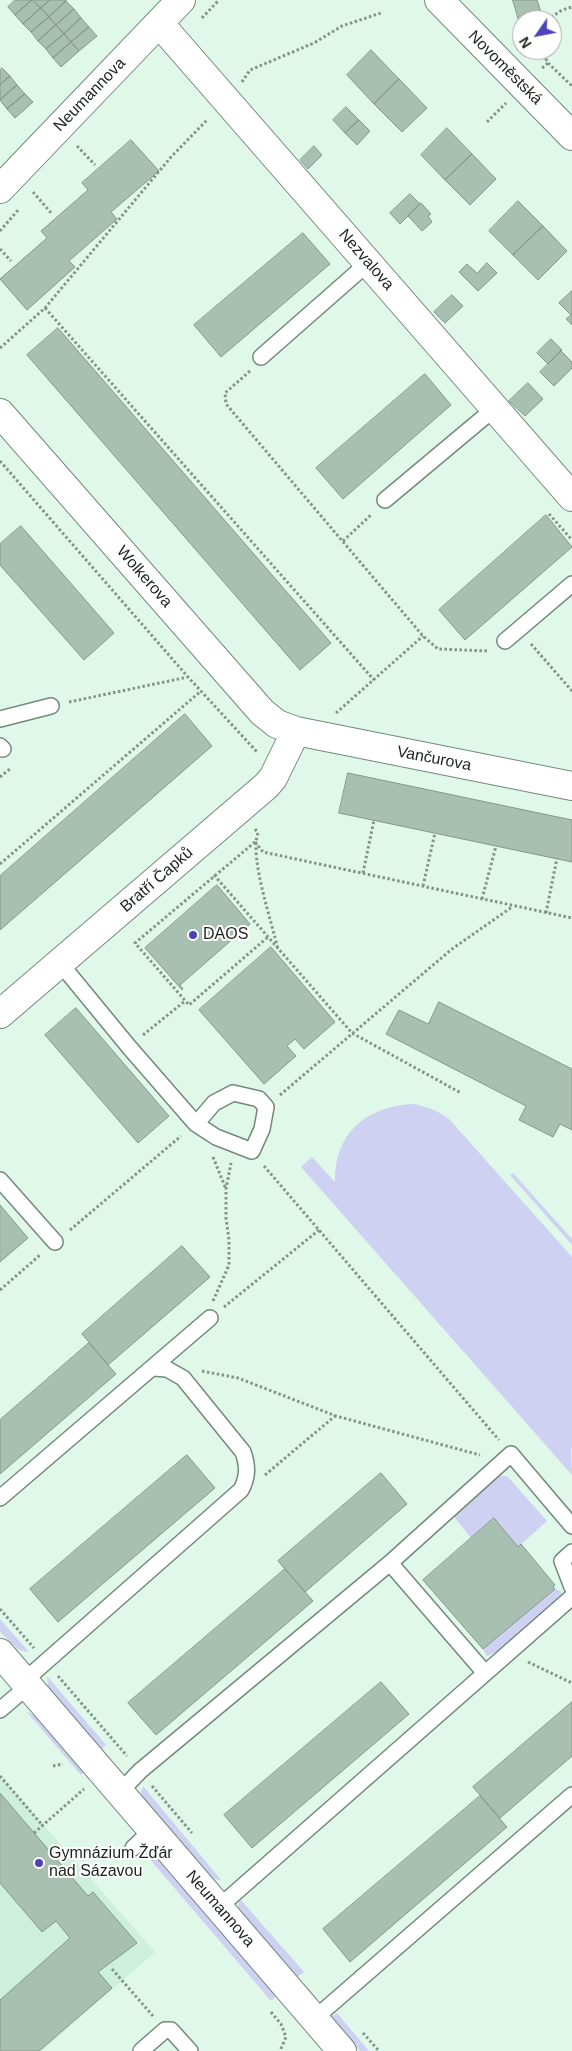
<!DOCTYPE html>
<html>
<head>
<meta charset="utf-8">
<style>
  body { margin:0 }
  #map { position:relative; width:572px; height:2051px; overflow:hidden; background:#dff8e9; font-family:Helvetica,sans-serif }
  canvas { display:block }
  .north { position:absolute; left:512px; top:10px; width:50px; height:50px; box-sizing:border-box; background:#fff; border:1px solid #a4a7a5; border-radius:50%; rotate:237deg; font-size:14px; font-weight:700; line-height:20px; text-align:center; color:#1b241f }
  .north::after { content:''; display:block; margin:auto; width:18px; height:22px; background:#4d42b9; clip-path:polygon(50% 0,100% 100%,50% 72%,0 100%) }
</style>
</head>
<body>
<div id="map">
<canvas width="572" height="2051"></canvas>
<div class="north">N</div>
</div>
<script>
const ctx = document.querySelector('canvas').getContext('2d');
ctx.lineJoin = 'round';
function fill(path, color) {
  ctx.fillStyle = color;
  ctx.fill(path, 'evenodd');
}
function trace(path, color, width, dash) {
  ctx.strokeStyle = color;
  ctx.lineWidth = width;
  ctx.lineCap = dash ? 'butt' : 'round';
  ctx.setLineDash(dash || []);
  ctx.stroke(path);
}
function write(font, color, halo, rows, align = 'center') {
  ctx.font = font + ' Helvetica,sans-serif';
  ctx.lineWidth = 4;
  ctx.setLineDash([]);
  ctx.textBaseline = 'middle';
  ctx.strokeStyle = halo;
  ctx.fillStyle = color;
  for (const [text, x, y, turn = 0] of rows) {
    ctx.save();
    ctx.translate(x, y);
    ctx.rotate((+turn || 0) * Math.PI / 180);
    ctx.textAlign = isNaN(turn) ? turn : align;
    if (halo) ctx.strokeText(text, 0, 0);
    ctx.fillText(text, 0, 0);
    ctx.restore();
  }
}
const built = new Path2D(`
  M0 1775 155 1952 42 2051H6L0 2044Z`);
const green = new Path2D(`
  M412 1104C426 1106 437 1110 449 1119L572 1257V1448H571L572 1475 301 1167 312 1157 335 1182C334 1134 365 1107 412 1104Z
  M513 1173 572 1239V1245L510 1175Z
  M495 1476H507L547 1521 518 1547 494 1518 471 1538 451 1513Z
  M555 1589 562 1592 560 1599 505 1648 487 1656 483 1649Z
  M0 1619 29 1652 19 1650 0 1632Z
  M47 1676 106 1745 101 1750 48 1687Z
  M26 1711 35 1716 84 1771 81 1775Z
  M143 1786 221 1880 213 1879 206 1874 144 1802 141 1792Z
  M150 1848 277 1995 271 2001 142 1850Z
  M240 1899 304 1972 297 1977 239 1912 238 1904Z
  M337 2013 369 2051H360L332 2017Z`);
const building = new Path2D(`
  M15 0H32L15 15 8 7Z
  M32 0 41 8 23 24 15 15Z
  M34 0H50L41 8Z
  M50 0H66V1L49 17 41 8Z
  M513 0H537L543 18 535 20H522V24H520Z
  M66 1 74 9 56 25 49 17Z
  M41 8 49 17 31 32 23 24Z
  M74 9 81 18 64 34 56 25Z
  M49 17 56 25 38 41 31 32Z
  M81 18 89 27 71 42 64 34Z
  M56 25 64 34 46 49 38 41Z
  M89 27 97 36 79 51 71 42Z
  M64 34 71 42 53 58 46 49Z
  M71 42 79 51 61 67 53 58Z
  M371 50 399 79 374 104 347 75Z
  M2 68 10 76 0 85V70Z
  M10 76 17 85 0 100V85Z
  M399 79 427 108 402 132 374 104Z
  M17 85 25 94 7 109 0 100Z
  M25 94 33 102 15 118 7 109Z
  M346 107 359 120 345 133 333 120Z
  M359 120 370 131 357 145 345 133Z
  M447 128 472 154 445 180 421 155Z
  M131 140 159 171 111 212 117 219 69 261 75 267 27 310 0 279 47 238 41 231 88 190 82 183Z
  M314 146 322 155 308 169 300 160Z
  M472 154 496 179 470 205 445 180Z
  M410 194 420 204 400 224 390 213Z
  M518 201 543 226 513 255 489 231Z
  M421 203 431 214 428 216 432 222 422 231 408 216Z
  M543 226 567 251 538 280 513 255Z
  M303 233 330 264 221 357 194 325Z
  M487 263 497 273 478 291 459 272 467 264 477 273Z
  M572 291V325L566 319 571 315 559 303Z
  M452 295 463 306 445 323 434 312Z
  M58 328 331 643 300 670 27 355Z
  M551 339 562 350 548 364 537 353Z
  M561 351 572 362V368L554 386 540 372Z
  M425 374 451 405 343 499 316 468Z
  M528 383 543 399 525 416 509 401Z
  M546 515 572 547 465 640 439 610Z
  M21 526 114 633 84 660 0 565V544Z
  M185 714 212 746 0 930V876Z
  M348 773 572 820V862L339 813Z
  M217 885 250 924 180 985 183 989 182 990 145 948Z
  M271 947 335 1022 304 1049 295 1039 287 1046 296 1056 264 1084 199 1010Z
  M439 1002 572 1069V1130L560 1124 553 1137 519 1120 526 1106 386 1034 399 1010 428 1024Z
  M76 1008 169 1116 138 1143 45 1035Z
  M0 1205 28 1238 0 1262Z
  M182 1246 210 1277 108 1365 82 1334Z
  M89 1343 116 1374 0 1474V1420Z
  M187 1455 215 1488 58 1622 30 1589Z
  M381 1473 407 1504 305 1592 278 1561Z
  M494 1518 518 1547 521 1544 555 1585 553 1587 555 1589 483 1649 423 1580Z
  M285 1569 313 1601 156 1735 128 1703Z
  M381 1682 409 1714 252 1848 224 1815Z
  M572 1702V1756L500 1818 473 1787Z
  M0 1793 88 1896 93 1892 137 1943 98 1972 112 1988 39 2051H0V2000L70 1938 56 1921 42 1932 0 1883Z
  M480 1796 507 1827 350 1962 323 1929Z`);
const path = new Path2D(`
  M202 18 219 0
  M547 20 562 10 572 7
  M541 50 548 63 541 69
  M548 63 572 86
  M242 82 250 70 314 43 342 26 381 13
  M487 122 506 103
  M77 146 95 165
  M33 192 52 214
  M0 231 19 209
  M0 249 11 261
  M45 308 374 680
  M0 348 45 308 171 157 208 119
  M250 371 225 393 226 404 423 636 438 649 488 651
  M0 461 188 677 258 753
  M549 514 572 540
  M343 541 372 514
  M531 644 572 691
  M69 702 188 677
  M336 713 423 636
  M0 777 11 768
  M255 829 258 833C249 856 272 923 278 949
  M255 842 135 943 189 1005 268 937
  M255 842 263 852 572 918
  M0 864 201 691
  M363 873 374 820
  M214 875 352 1033 461 1093
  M423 886 435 833
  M482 899 496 846
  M546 913 557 858
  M143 1035 185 1001
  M280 1095 452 949 512 907
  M213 1157 226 1189
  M264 1166 499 1440
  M70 1230 181 1136
  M0 1290 40 1255
  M213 1301 229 1265V1240L226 1218V1189L231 1163
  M224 1307 319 1230
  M202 1371 238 1378 336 1416 480 1455
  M265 1475 335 1416
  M0 1609 34 1648
  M528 1662 572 1683
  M58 1676 127 1756
  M53 1766 63 1764
  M0 1776 43 1826
  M152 1786 192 1833
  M34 1833 84 1789
  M112 1969 153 2016
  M271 2012 281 2024 286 2037 280 2051
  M363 2033 379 2051`);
const service = new Path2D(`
  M261 357 368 263
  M385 500 495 408
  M505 641 572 584
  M0 719 51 706
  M0 746 3 749
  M60 963 129 1047 196 1124 216 1137 252 1151 262 1129 266 1107 259 1099 233 1093 214 1103 196 1124
  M0 1180 55 1242
  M0 1498 210 1318
  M572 1552 562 1561 572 1587
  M390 1563 485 1673
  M24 1681 241 1490C248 1477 248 1466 243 1452L183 1378 167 1369 154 1368
  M0 1710 28 1686
  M120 1792 140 1771 390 1563 511 1454 572 1526
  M133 1848 152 1830
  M219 1907 572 1597
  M314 2019 572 1795
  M141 2051 165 2030H171L190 2051`);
const minor = new Path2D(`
  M159 23 572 497
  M0 189 181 0
  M0 413 262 712 277 724 296 731 572 786
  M0 1014 266 786 273 778 296 731
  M0 1653 342 2051`);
const tertiary = new Path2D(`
  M439 0 572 136`);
const markers = [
  [193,935,5,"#4d42b9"],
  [39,1863,5,"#4d42b9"]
];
const streetNames = [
  ["Novoměstská",505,68,45],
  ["Neumannova",90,95,-46],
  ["Nezvalova",366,260,49],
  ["Wolkerova",144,577,49],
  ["Vančurova",434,759,11],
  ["Bratří Čapků",157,880,-41],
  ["Neumannova",220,1909,49]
];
const poiNames = [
  ["DAOS",203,935],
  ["Gymnázium Žďár",49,1854],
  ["nad Sázavou",49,1872]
];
fill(built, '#ceefdc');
fill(green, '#ced1f1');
fill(building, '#a8c0b2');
trace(building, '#82998b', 1);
trace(service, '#73897c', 18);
trace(minor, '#73897c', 30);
trace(tertiary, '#73897c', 30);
trace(path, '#83948a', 3, [2.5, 2.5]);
trace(service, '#fff', 15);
trace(minor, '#fff', 28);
trace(tertiary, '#fff', 28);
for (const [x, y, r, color] of markers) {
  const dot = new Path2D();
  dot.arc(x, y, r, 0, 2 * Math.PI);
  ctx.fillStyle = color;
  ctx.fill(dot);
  trace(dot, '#fff', 2);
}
write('16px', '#1b241f', '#fff', streetNames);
write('16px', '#1b241f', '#fff', poiNames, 'left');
</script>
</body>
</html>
